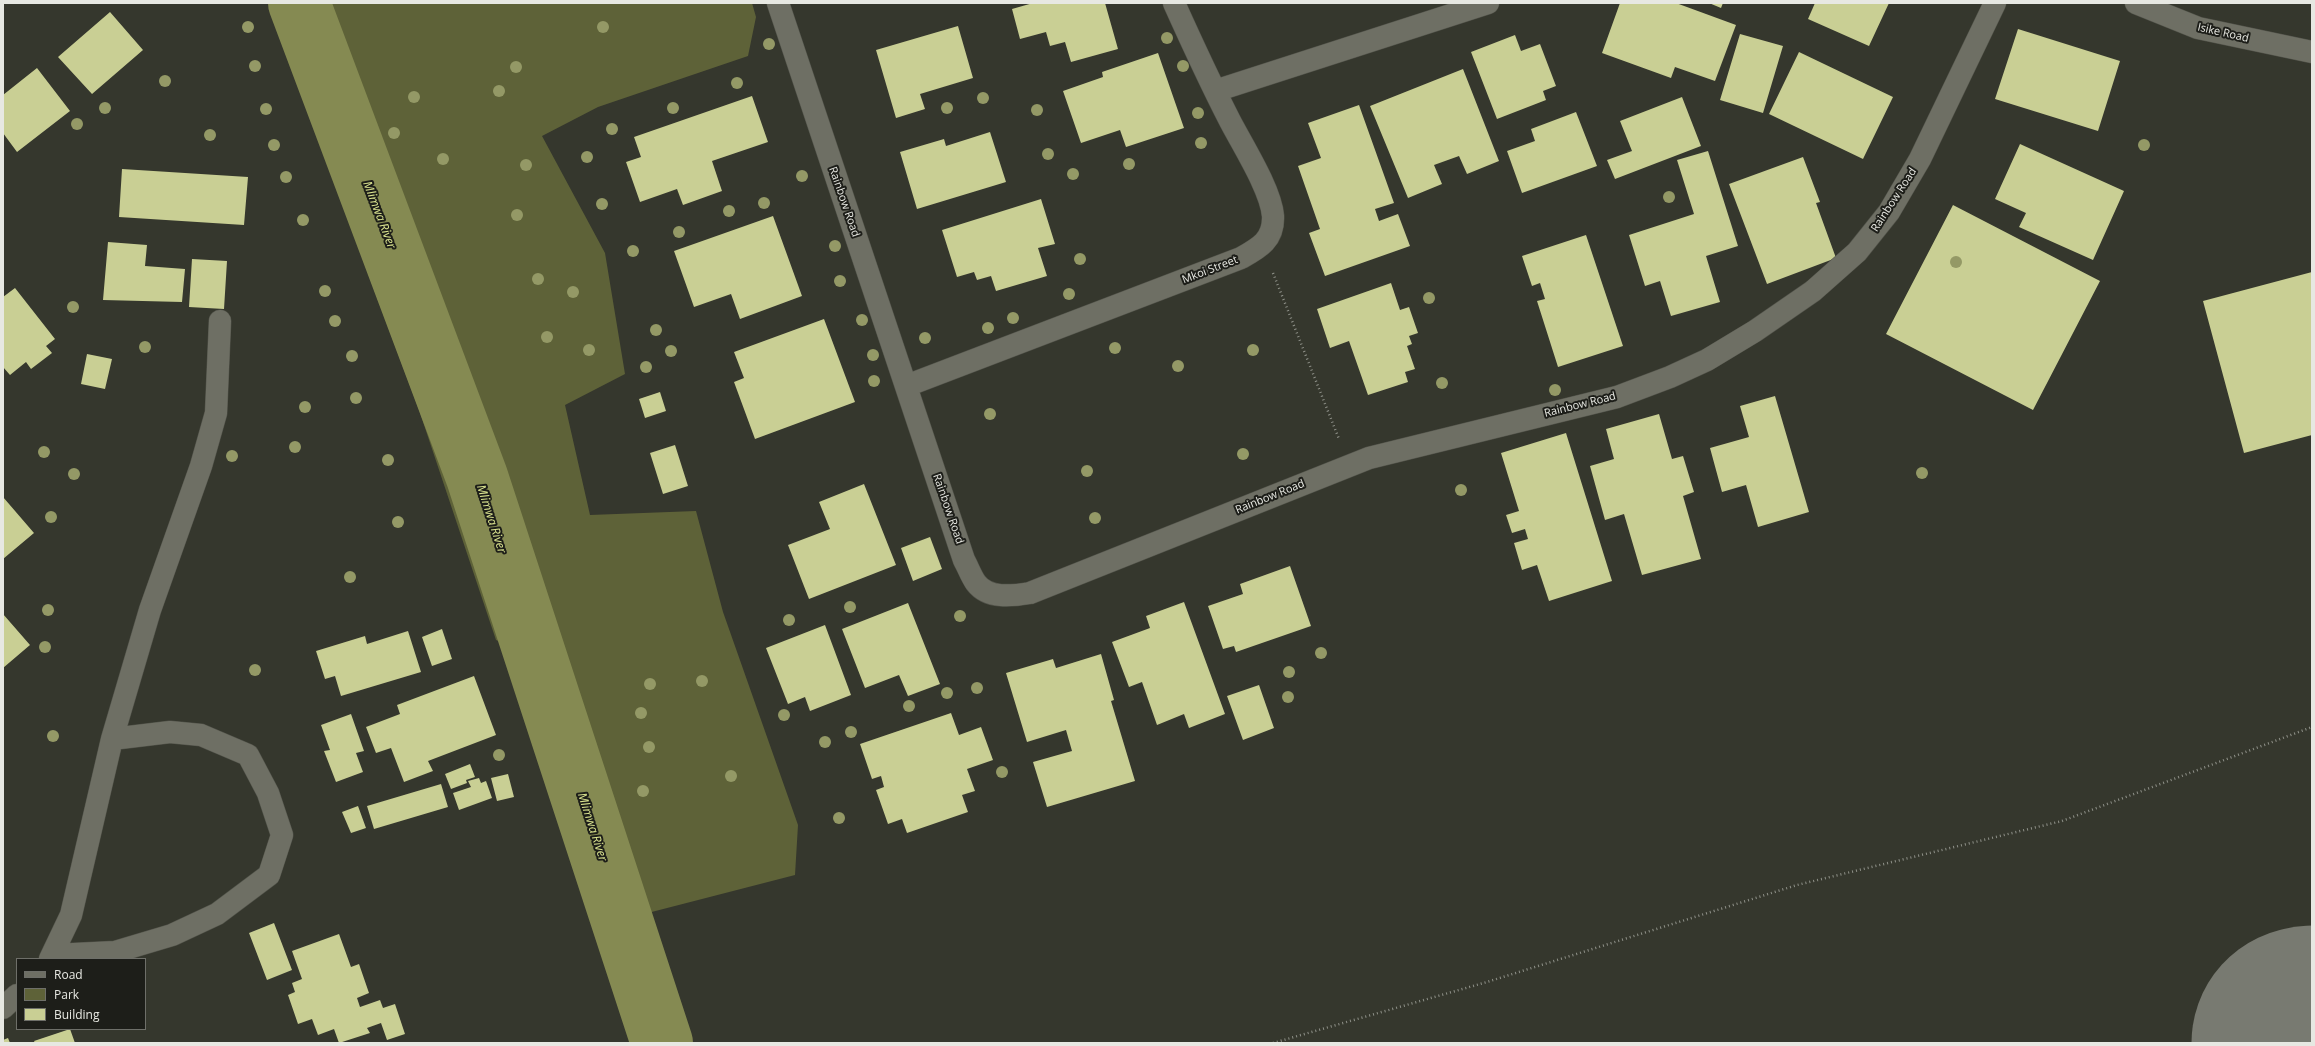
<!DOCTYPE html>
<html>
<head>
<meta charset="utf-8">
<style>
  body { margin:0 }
  #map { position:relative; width:2315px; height:1046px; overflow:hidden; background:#35372d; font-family:"Open Sans",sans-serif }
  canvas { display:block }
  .frame { position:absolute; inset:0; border:4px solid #e7e8e2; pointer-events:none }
  .legend { position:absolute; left:16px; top:958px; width:130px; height:72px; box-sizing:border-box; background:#1d1e19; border:1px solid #6e6f69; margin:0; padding:5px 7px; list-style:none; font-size:12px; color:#e7e8e2 }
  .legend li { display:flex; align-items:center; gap:8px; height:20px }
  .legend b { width:20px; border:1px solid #6e6f69 }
</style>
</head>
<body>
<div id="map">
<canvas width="2315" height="1046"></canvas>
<div class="frame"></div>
<ul class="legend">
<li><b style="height:5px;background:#6e6f64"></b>Road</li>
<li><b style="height:11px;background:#5e6238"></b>Park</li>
<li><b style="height:11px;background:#c9cf94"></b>Building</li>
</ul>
</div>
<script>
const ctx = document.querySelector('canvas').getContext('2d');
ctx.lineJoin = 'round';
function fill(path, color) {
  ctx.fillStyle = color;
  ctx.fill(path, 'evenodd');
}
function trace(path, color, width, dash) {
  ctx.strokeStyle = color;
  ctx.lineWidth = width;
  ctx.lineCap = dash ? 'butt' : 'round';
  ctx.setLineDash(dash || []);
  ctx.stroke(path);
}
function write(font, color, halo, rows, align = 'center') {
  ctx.font = font + ' "Open Sans",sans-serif';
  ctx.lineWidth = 4;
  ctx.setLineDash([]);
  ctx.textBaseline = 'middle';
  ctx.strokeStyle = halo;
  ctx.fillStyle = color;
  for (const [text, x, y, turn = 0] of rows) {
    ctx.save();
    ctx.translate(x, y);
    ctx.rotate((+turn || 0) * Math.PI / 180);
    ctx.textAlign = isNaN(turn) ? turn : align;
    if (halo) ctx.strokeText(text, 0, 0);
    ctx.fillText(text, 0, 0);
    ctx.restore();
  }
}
const green = new Path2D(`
  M271 3H752L756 17 748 56 598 107 542 136 605 253 625 374 565 405 590 515 696 511 723 612 798 825 795 875 640 915 557 663 496 640 419 410 328 166Z`);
const river = new Path2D(`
  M299 3 477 477 662 1043`);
const runway = new Path2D(`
  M2308 1043 2312 1042`);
const building = new Path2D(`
  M1033 3H1105L1118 49 1071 62 1065 42 1050 46 1046 32 1020 39 1012 9Z
  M1620 3H1676L1736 25 1715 81 1675 67 1671 78 1602 53Z
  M1709 3H1723L1721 8Z
  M1815 3H1889L1869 46 1808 19Z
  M110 12 143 50 92 94 58 57Z
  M958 26 973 78 920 94 925 109 896 118 876 50Z
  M2018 29 2120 61 2098 131 1995 99Z
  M1740 34 1783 46 1763 113 1720 100Z
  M1515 35 1521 51 1540 44 1556 86 1543 91 1546 100 1497 119 1471 52Z
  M1799 52 1893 97 1863 159 1769 114Z
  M1158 53 1184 128 1126 147 1120 130 1081 143 1063 91 1103 77 1102 72Z
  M37 68 70 111 17 152 3 133V95Z
  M1463 69 1499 161 1467 174 1459 156 1434 165 1442 184 1408 198 1370 106Z
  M752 96 768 142 712 161 722 191 683 205 677 189 640 202 626 162 641 157 634 137Z
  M1682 97 1701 146 1615 179 1607 160 1632 151 1620 121Z
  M1359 105 1394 203 1375 209 1379 221 1398 214 1410 246 1325 276 1309 233 1320 229 1298 166 1321 158 1308 123Z
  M1576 112 1597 166 1522 193 1507 151 1535 141 1531 129Z
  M990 132 1006 182 917 209 900 152 944 139 946 146Z
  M2020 144 2124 191 2093 260 2019 227 2026 213 1995 199Z
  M1708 151 1738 246 1706 256 1720 302 1671 316 1660 281 1645 286 1629 235 1694 214 1677 160Z
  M1803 157 1820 202 1816 203 1836 258 1767 284 1729 184Z
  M122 169 248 177 244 225 119 217Z
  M1041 199 1055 244 1038 248 1047 276 996 291 991 276 977 280 974 272 957 277 942 230Z
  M1953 205 2100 281 2033 410 1886 334Z
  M773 216 802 296 740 319 731 294 694 307 674 251Z
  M1586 235 1623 346 1558 367 1537 301 1545 299 1540 283 1532 286 1522 256Z
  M108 242 147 245 145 266 185 269 182 302 103 300Z
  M192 259 227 261 224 309 189 307Z
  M2312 272V435L2244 453 2203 301Z
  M1391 283 1400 310 1409 307 1418 333 1409 336 1412 344 1407 346 1415 369 1405 372 1408 382 1368 395 1349 341 1330 348 1317 309Z
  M15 288 55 339 46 346 52 353 31 369 26 362 10 375 3 367V297Z
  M824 319 855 402 755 439 734 382 744 378 734 352Z
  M87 354 112 359 105 389 81 384Z
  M660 392 666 411 645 418 639 399Z
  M1775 396 1809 512 1758 527 1746 485 1722 492 1710 448 1749 437 1740 406Z
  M1659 414 1672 459 1683 456 1694 492 1683 496 1701 559 1642 575 1624 514 1605 520 1590 466 1614 459 1606 429Z
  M1566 433 1612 581 1549 601 1537 565 1522 570 1514 543 1528 539 1525 529 1512 533 1506 515 1519 511 1501 453Z
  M675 445 688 486 663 494 650 453Z
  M864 484 896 565 809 599 788 545 830 529 819 502Z
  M3 497 34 533 3 559Z
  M930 537 942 569 913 581 901 548Z
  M1290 566 1311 626 1236 652 1234 646 1223 649 1208 606 1243 594 1240 584Z
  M1184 602 1225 714 1189 728 1184 714 1157 725 1142 682 1129 687 1112 642 1150 628 1146 616Z
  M908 603 940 684 908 696 899 675 865 688 842 629Z
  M3 614 30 645 3 668Z
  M825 625 851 695 810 711 805 697 788 704 766 648Z
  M442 629 452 659 432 666 422 637Z
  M408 631 421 672 341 696 335 676 325 679 316 651 365 636 367 644Z
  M1101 654 1114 700 1111 701 1135 781 1047 807 1033 762 1072 751 1066 730 1027 742 1006 673 1053 659 1056 668Z
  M474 676 496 735 428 761 433 771 404 782 391 748 376 753 366 727 400 714 397 705Z
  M1259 685 1274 728 1243 740 1227 696Z
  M951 713 959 735 981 727 993 760 967 769 975 791 962 795 968 812 907 833 902 819 888 824 876 790 884 787 881 776 872 779 860 744Z
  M351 714 364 751 356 753 363 772 336 782 324 751 330 750 321 725Z
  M470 764 475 777 466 780 467 783 451 789 445 774Z
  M508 774 514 797 497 801 491 778Z
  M479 778 481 783 486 781 492 798 459 810 453 793 471 787 468 781Z
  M441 784 448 807 374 829 367 806Z
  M358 806 366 828 351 833 342 812Z
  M274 923 292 970 267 980 249 933Z
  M339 934 351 967 359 964 369 993 357 998 360 1007 380 1000 383 1008 395 1004 405 1034 387 1040 381 1023 367 1028 370 1033 339 1043 334 1029 318 1035 312 1019 298 1024 288 995 295 992 292 983 302 979 292 951Z
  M70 1029 75 1043H35L34 1041Z
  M8 1038 10 1043H3V1040Z`);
const path = new Path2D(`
  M1273 273 1339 439
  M1273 1043 1487 982 1797 885 2062 821 2312 727`);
const minor = new Path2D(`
  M778 3 964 560C968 567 971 576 976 583 988 599 1012 596 1030 593L1369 458 1617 397 1670 377 1707 360 1755 331 1813 291 1857 252 1889 212 1920 159 1995 3
  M2136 3 2198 28 2312 52
  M1215 91 1488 3
  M906 386 1241 258C1259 248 1274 240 1273 216 1271 190 1243 146 1230 121 1210 82 1192 43 1174 3
  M53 955 115 952 172 935 217 914 269 875 282 835 268 793 248 755 201 735 170 732 112 739
  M50 959 71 915 112 739 150 610 201 466 216 413 220 321
  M3 1008 17 995`);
const trees = [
  [248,27],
  [603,27],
  [1167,38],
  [769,44],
  [255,66],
  [1183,66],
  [516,67],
  [165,81],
  [737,83],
  [499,91],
  [414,97],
  [983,98],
  [105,108],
  [673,108],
  [947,108],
  [266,109],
  [1037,110],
  [1198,113],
  [77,124],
  [612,129],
  [394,133],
  [210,135],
  [1201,143],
  [274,145],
  [2144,145],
  [1048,154],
  [587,157],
  [443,159],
  [1129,164],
  [526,165],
  [1073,174],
  [802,176],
  [286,177],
  [1669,197],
  [764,203],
  [602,204],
  [729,211],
  [517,215],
  [303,220],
  [679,232],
  [835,246],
  [633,251],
  [1080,259],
  [1956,262],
  [538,279],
  [840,281],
  [325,291],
  [573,292],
  [1069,294],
  [1429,298],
  [73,307],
  [1013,318],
  [862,320],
  [335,321],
  [988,328],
  [656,330],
  [547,337],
  [925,338],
  [145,347],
  [1115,348],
  [589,350],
  [1253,350],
  [671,351],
  [873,355],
  [352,356],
  [1178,366],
  [646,367],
  [874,381],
  [1442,383],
  [1555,390],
  [356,398],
  [305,407],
  [990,414],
  [295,447],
  [44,452],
  [1243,454],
  [232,456],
  [388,460],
  [1087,471],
  [1922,473],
  [74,474],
  [1461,490],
  [51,517],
  [1095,518],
  [398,522],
  [350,577],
  [850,607],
  [48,610],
  [960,616],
  [789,620],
  [45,647],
  [1321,653],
  [255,670],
  [1289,672],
  [702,681],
  [650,684],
  [977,688],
  [947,693],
  [1288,697],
  [909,706],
  [641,713],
  [784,715],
  [851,732],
  [53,736],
  [825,742],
  [649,747],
  [499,755],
  [1002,772],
  [731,776],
  [643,791],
  [839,818]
];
const streetNames = [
  ["Isike Road",2223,33,13],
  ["Rainbow Road",1894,200,-57],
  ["Rainbow Road",844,202,71],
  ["Mkoi Street",1210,270,-21],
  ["Rainbow Road",1580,405,-14],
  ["Rainbow Road",1270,497,-22],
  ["Rainbow Road",948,509,71]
];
const waterNames = [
  ["Mlimwa River",379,215,69],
  ["Mlimwa River",491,519,72],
  ["Mlimwa River",592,827,72]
];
fill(green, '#5e6238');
trace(river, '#858a52', 62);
trace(runway, '#787a71', 233);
fill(building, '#c9cf94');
trace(minor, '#52534a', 23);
trace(path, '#8f9189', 2.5, [1, 3]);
trace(minor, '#6e6f64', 22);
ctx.fillStyle = '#949966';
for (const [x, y] of trees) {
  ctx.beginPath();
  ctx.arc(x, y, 6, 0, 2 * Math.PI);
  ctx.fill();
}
write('11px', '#e7e8e2', '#1d1e19', streetNames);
write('italic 12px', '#dde691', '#1d1e19', waterNames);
</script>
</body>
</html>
